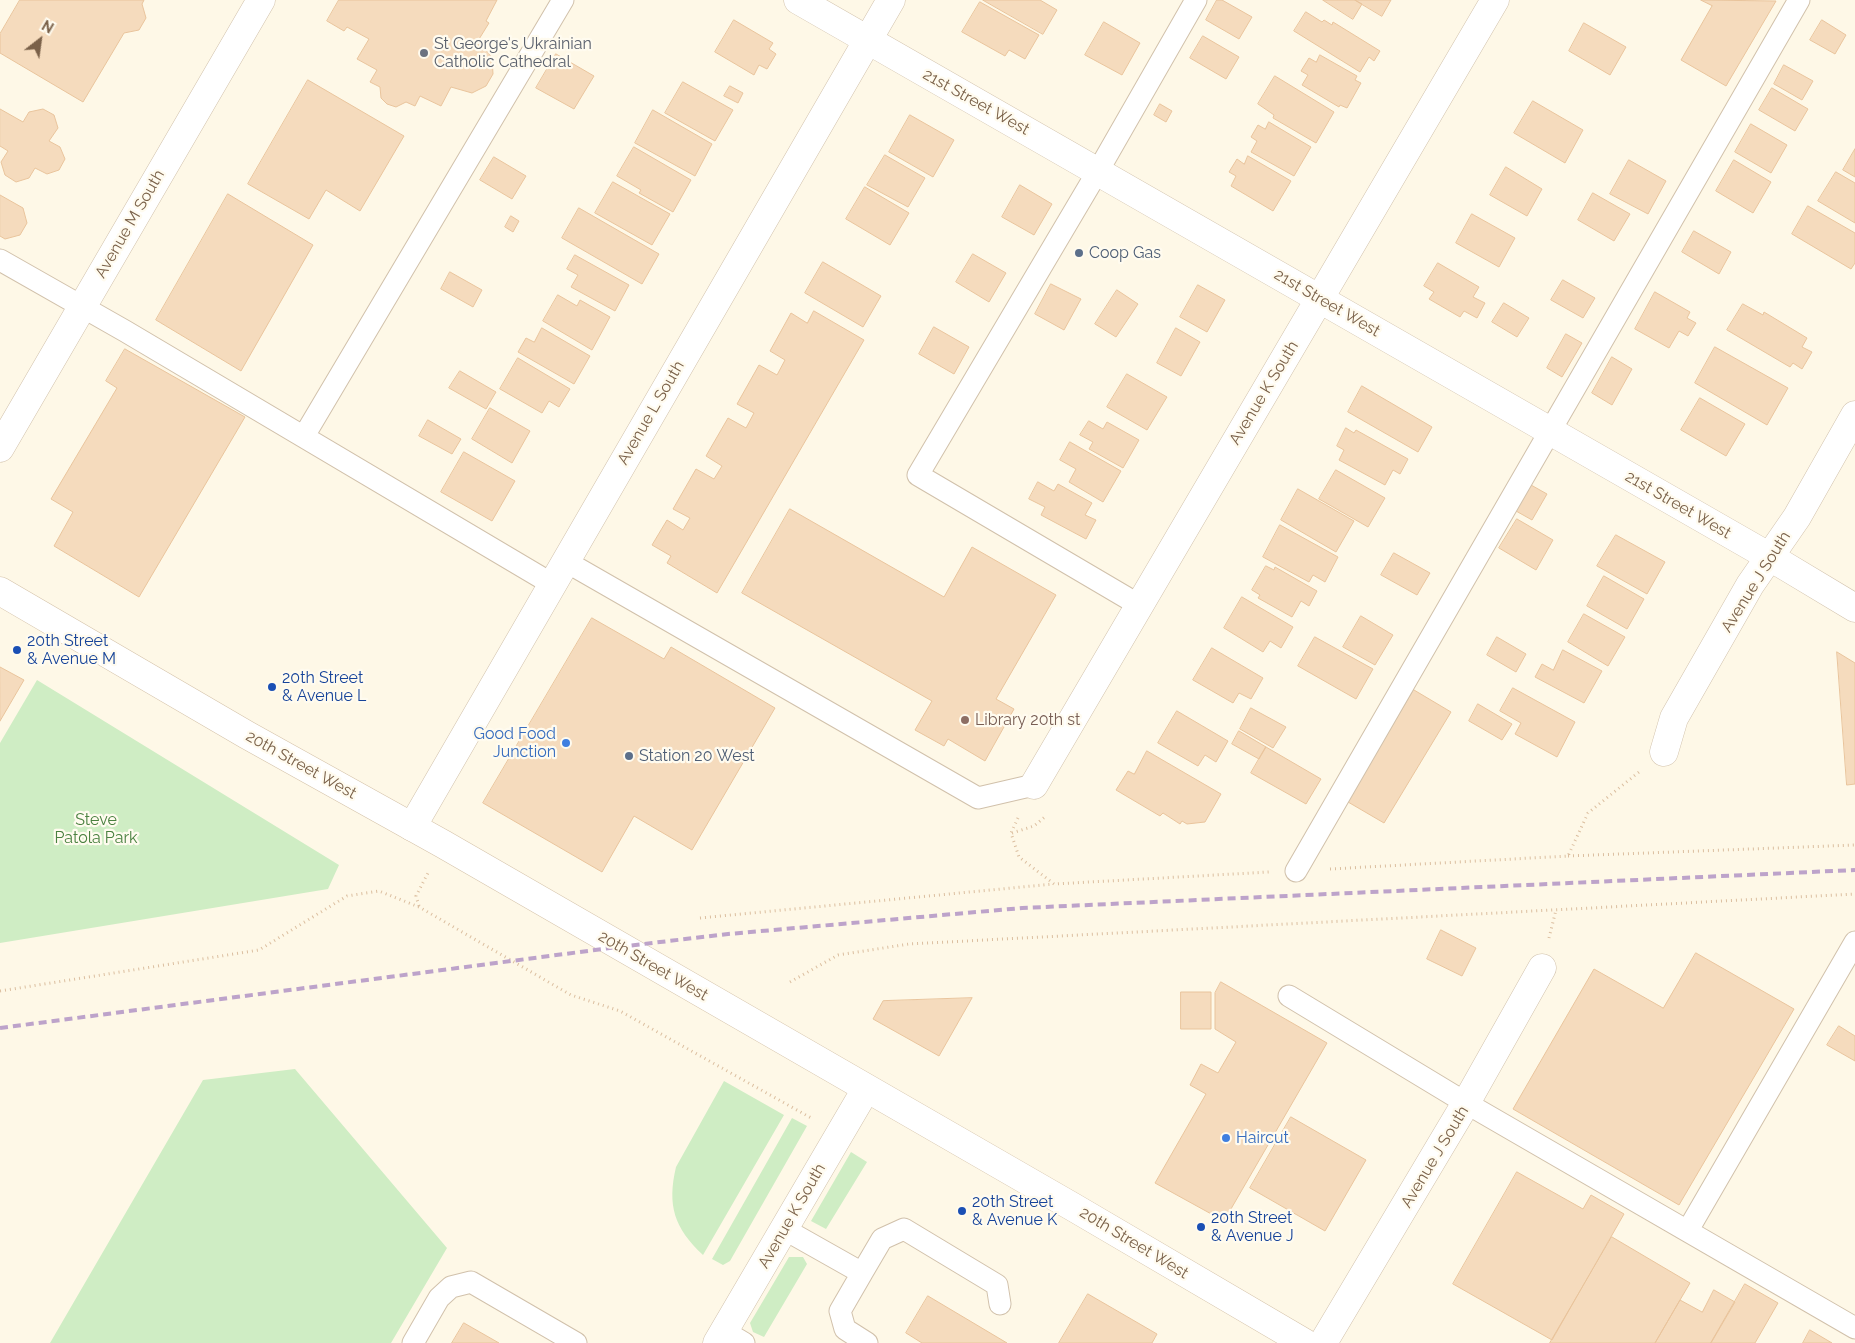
<!DOCTYPE html>
<html>
<head>
<meta charset="utf-8">
<style>
  body { margin:0 }
  #map { position:relative; width:1855px; height:1343px; overflow:hidden; background:#fef8e7; font-family:Raleway,sans-serif }
  canvas { display:block }
  .north { position:absolute; left:15px; top:15px; width:50px; height:50px; -webkit-text-stroke:4px #fffbef; paint-order:stroke; rotate:30deg; font-size:14px; font-weight:700; line-height:20px; text-align:center; color:#7a6149 }
  .north::after { content:''; display:block; margin:auto; width:18px; height:22px; background:#7a6149; clip-path:polygon(50% 0,100% 100%,50% 72%,0 100%) }
</style>
</head>
<body>
<div id="map">
<canvas width="1855" height="1343"></canvas>
<div class="north">N</div>
</div>
<script>
const ctx = document.querySelector('canvas').getContext('2d');
ctx.lineJoin = 'round';
function fill(path, color) {
  ctx.fillStyle = color;
  ctx.fill(path, 'evenodd');
}
function trace(path, color, width, dash) {
  ctx.strokeStyle = color;
  ctx.lineWidth = width;
  ctx.lineCap = dash ? 'butt' : 'round';
  ctx.setLineDash(dash || []);
  ctx.stroke(path);
}
function write(font, color, halo, rows, align = 'center') {
  ctx.font = font + ' Raleway,sans-serif';
  ctx.lineWidth = 4.5;
  ctx.setLineDash([]);
  ctx.textBaseline = 'middle';
  ctx.strokeStyle = halo;
  ctx.fillStyle = color;
  for (const [text, x, y, turn = 0] of rows) {
    ctx.save();
    ctx.translate(x, y);
    ctx.rotate((+turn || 0) * Math.PI / 180);
    ctx.textAlign = isNaN(turn) ? turn : align;
    if (halo) ctx.strokeText(text, 0, 0);
    ctx.fillText(text, 0, 0);
    ctx.restore();
  }
}
const green = new Path2D(`
  M37 680 339 865 328 889 0 943V743Z
  M295 1069 447 1248 391 1343H50L203 1080Z
  M724 1081 784 1115 703 1255C674 1228 667 1205 676 1167Z
  M792 1118 807 1126 730 1261 723 1265 712 1259Z
  M851 1152 867 1162 826 1229 811 1221Z
  M789 1257H803L807 1264 764 1337 753 1332 750 1323Z`);
const building = new Path2D(`
  M20 0H144L142 4 146 18 139 30 124 33 83 102 0 53V34Z
  M339 0H497L486 21 489 23 476 44 484 47 492 58 493 74 486 86 472 93 451 87 441 106 420 96 415 106 406 102 396 107 387 104 381 98 380 87 370 82 377 70 357 59 369 39 347 27 344 31 327 21Z
  M983 0H1040L1057 10 1043 34Z
  M1217 0H1222L1252 17 1239 39 1206 20Z
  M1323 0H1355L1362 4 1353 19Z
  M1355 0H1391L1382 16Z
  M1701 0 1776 1 1726 86 1681 60 1712 6Z
  M980 2 1039 35 1025 59 1009 50 1005 56 962 32Z
  M1306 12 1322 22 1324 20 1332 25 1333 22 1380 51 1374 61 1369 57 1360 72 1294 31Z
  M734 20 773 43 769 49 776 54 767 69 759 65 754 75 715 52Z
  M1822 20 1846 35 1835 54 1810 40Z
  M1104 22 1140 43 1122 75 1085 55Z
  M1584 23 1626 47 1610 75 1569 51Z
  M1203 36 1239 57 1226 79 1190 58Z
  M556 54 594 76 574 109 536 88Z
  M1320 55 1357 76 1355 80 1361 83 1347 108 1340 105 1339 107 1302 85 1308 75 1301 71 1309 58 1316 62Z
  M1784 65 1813 81 1802 100 1774 84Z
  M1275 76 1334 112 1316 143 1273 118 1274 115 1258 104Z
  M308 80 404 136 360 211 326 190 309 219 248 184Z
  M683 82 733 110 715 141 665 113Z
  M730 86 743 93 738 103 724 96Z
  M1772 88 1808 109 1795 131 1759 110Z
  M1533 101 1583 130 1565 163 1514 133Z
  M1160 104 1172 111 1166 122 1154 115Z
  M0 109 23 122 29 112 43 109 54 115 58 128 49 141 60 147 65 159 59 170 47 174 35 168 29 178 16 182 5 175 1 162 8 151 0 146Z
  M653 110 712 144 695 176 635 143Z
  M910 115 954 140 933 177 889 152Z
  M1269 122 1311 147 1294 176 1251 152 1257 141 1251 137 1258 125 1265 129Z
  M1751 124 1787 145 1771 173 1735 152Z
  M634 147 691 180 673 212 639 193 641 190 617 176Z
  M1855 149V177L1843 170Z
  M885 155 925 178 908 207 867 185Z
  M1248 156 1291 181 1273 211 1231 186 1236 176 1229 172 1237 159 1244 164Z
  M494 157 526 176 512 199 480 180Z
  M1629 160 1666 181 1648 214 1610 194Z
  M1734 160 1771 182 1753 213 1716 191Z
  M1506 167 1542 189 1527 216 1490 195Z
  M1836 172 1855 183V223L1818 201Z
  M613 182 670 214 652 245 595 213Z
  M1020 185 1052 204 1034 235 1002 217Z
  M865 187 909 213 890 245 846 219Z
  M1593 193 1630 214 1614 241 1578 220Z
  M228 194 313 245 241 371 156 320Z
  M0 195 23 208 27 223 20 235 5 239 0 236Z
  M1808 206 1855 233V263L1851 269 1792 234Z
  M579 208 659 254 642 284 562 238Z
  M1472 214 1515 238 1499 267 1456 243Z
  M511 216 519 221 513 232 505 227Z
  M1694 231 1731 252 1719 274 1682 252Z
  M973 254 1006 273 989 302 956 282Z
  M575 255 629 285 615 311 571 287 578 275 567 269Z
  M823 262 881 296 863 327 805 293Z
  M1438 263 1479 287 1473 297 1485 303 1477 318 1464 311 1460 317 1429 299 1434 292 1424 286Z
  M450 272 482 290 473 307 441 289Z
  M1563 280 1595 298 1583 318 1551 300Z
  M1051 284 1081 299 1064 330 1035 314Z
  M1198 285 1225 300 1207 332 1180 317Z
  M1117 290 1138 304 1116 337 1095 324Z
  M1655 292 1690 312 1687 318 1696 323 1688 336 1679 331 1669 348 1635 329Z
  M558 295 577 306 580 300 610 317 592 350 543 321Z
  M1504 303 1529 318 1517 337 1492 322Z
  M1743 304 1763 315 1764 312 1807 338 1802 347 1812 352 1802 369 1793 363 1790 367 1727 330Z
  M814 311 864 340 717 593 667 563 671 556 652 545 667 520 683 530 690 518 673 509 696 469 714 479 722 466 706 456 728 418 746 428 754 413 737 404 759 365 777 375 785 360 770 351 791 313 807 323Z
  M934 327 969 347 954 374 919 354Z
  M542 328 590 356 574 384 518 352 526 338 534 342Z
  M1176 328 1200 342 1181 376 1157 363Z
  M1566 334 1582 343 1562 377 1547 368Z
  M1715 347 1788 388 1767 425 1695 383Z
  M125 349 245 417 139 597 54 546 73 512 51 499 117 388 106 381Z
  M1612 357 1632 369 1612 405 1592 393Z
  M518 358 570 389 559 407 549 401 542 413 500 389Z
  M460 371 496 392 486 409 449 388Z
  M1127 374 1167 397 1147 430 1107 407Z
  M1362 386 1432 427 1418 452 1348 412Z
  M1700 398 1745 424 1726 456 1681 430Z
  M490 408 530 431 512 463 472 439Z
  M428 420 461 439 452 454 419 436Z
  M1089 421 1103 429 1107 422 1139 440 1123 468 1089 449 1093 442 1080 435Z
  M1346 428 1354 433 1356 430 1408 459 1400 474 1393 470 1385 485 1339 460 1344 450 1337 446Z
  M1070 442 1121 471 1103 502 1069 482 1076 469 1060 460Z
  M464 452 515 481 492 521 441 492Z
  M1336 470 1385 498 1368 527 1319 499Z
  M1038 482 1054 491 1058 484 1092 503 1085 515 1096 520 1086 539 1041 515 1045 507 1029 499Z
  M1531 485 1547 494 1532 520 1516 511Z
  M1298 489 1354 521 1336 552 1281 520Z
  M790 509 944 597 972 547 1056 595 996 699 1014 709 985 761 948 739 944 746 915 730 932 701 742 593Z
  M1517 519 1553 540 1536 570 1499 548Z
  M1280 525 1338 557 1325 582 1313 575 1309 582 1263 557Z
  M1616 535 1665 562 1647 594 1597 566Z
  M1394 553 1430 573 1417 595 1381 575Z
  M1266 566 1274 570 1275 567 1317 591 1309 606 1301 601 1292 617 1258 598 1260 595 1252 590Z
  M1604 576 1644 599 1627 629 1587 606Z
  M1242 597 1293 627 1281 648 1270 641 1263 652 1224 628Z
  M1584 614 1625 637 1608 666 1568 642Z
  M1361 616 1393 635 1375 665 1343 647Z
  M592 618 664 659 671 647 775 708 692 850 634 816 602 872 483 803Z
  M1315 637 1373 669 1356 699 1298 666Z
  M1497 637 1526 654 1516 672 1487 655Z
  M1212 648 1263 678 1251 699 1239 693 1233 703 1193 680Z
  M1563 650 1602 671 1584 703 1535 677 1542 664 1553 670Z
  M1837 652 1855 663V784L1847 785Z
  M0 667 24 680 0 721Z
  M1513 688 1575 722 1557 757 1515 734 1521 723 1500 711Z
  M1414 690 1451 712 1384 823 1348 802Z
  M1478 704 1512 724 1502 740 1469 721Z
  M1251 708 1286 727 1273 748 1240 729Z
  M1177 711 1228 741 1216 762 1205 755 1198 766 1158 743Z
  M1239 731 1266 747 1259 759 1232 744Z
  M1266 747 1321 779 1306 804 1251 773Z
  M1147 751 1221 794 1205 822 1187 824 1182 821 1180 824 1163 813 1160 816 1116 790 1128 771 1134 774Z
  M1441 930 1476 948 1462 976 1427 959Z
  M1696 953 1794 1009 1679 1205 1513 1109 1594 969 1663 1008Z
  M1221 982 1327 1043 1224 1221 1155 1183 1206 1094 1190 1085 1201 1064 1218 1073 1236 1042 1215 1029V993Z
  M1181 992H1211V1029H1181Z
  M972 998 939 1056 873 1019 883 1001Z
  M1839 1026 1855 1036V1061L1827 1045Z
  M1291 1117 1366 1160 1325 1231 1250 1188Z
  M1517 1172 1583 1209 1591 1195 1624 1214 1552 1340 1453 1284Z
  M1612 1237 1690 1283 1680 1300 1655 1343H1550Z
  M1745 1284 1778 1303 1755 1343H1711Z
  M1714 1290 1735 1302 1711 1343H1655L1680 1300 1702 1312Z
  M1088 1294 1157 1334 1152 1343H1059Z
  M928 1296 1007 1343H922L906 1333Z
  M464 1323 499 1343H452Z
  M1810 1330 1832 1343H1803Z`);
const path = new Path2D(`
  M1018 818 1011 833 1019 857 1054 884 1269 872
  M1012 833 1034 826 1046 816
  M1568 856 1855 845
  M1330 869 1568 856 1588 813 1639 772
  M419 906 416 896 429 871
  M700 918 1053 884
  M1549 938 1556 910
  M790 982 838 955 909 944 1855 894
  M0 991 259 950 347 896 379 891 419 907 571 995 620 1011 813 1119`);
const service = new Path2D(`
  M0 260 125 331 552 584
  M304 436 563 0
  M565 561 978 798 1034 785
  M1139 605 918 475 1098 171 1196 0
  M1296 871 1799 0
  M1289 996 1466 1103 1855 1328
  M784 1229 862 1273 882 1239 904 1229 997 1285 1000 1304
  M1688 1230 1855 942
  M862 1273 840 1311 845 1329 867 1343
  M724 1331 744 1343
  M413 1343 439 1298 451 1287 471 1282 576 1343`);
const minor = new Path2D(`
  M798 0 1770 557 1855 608
  M0 448 261 0
  M1664 752 1674 718 1750 585 1797 517 1855 415
  M1034 785 1495 0
  M412 827 891 0
  M717 1343 866 1089
  M1323 1343 1466 1103 1542 968`);
const secondary = new Path2D(`
  M0 591 247 735 443 844 1073 1207 1305 1343`);
const rail = new Path2D(`
  M0 1028 618 947 728 934 1022 908 1855 870`);
const markers = [
  [424,53,5,"#6b7280"],
  [1079,253,5,"#5c6f8a"],
  [17,650,5,"#1a4fb4"],
  [272,687,5,"#1a4fb4"],
  [965,720,5,"#8d6e63"],
  [566,743,5,"#3f7fe0"],
  [629,756,5,"#5c6f8a"],
  [1226,1138,5,"#3f7fe0"],
  [962,1211,5,"#1a4fb4"],
  [1201,1227,5,"#1a4fb4"]
];
const worshipNames = [
  ["St George's Ukrainian",434,44],
  ["Catholic Cathedral",434,62]
];
const streetNames = [
  ["21st Street West",976,102,29],
  ["Avenue M South",130,224,-60],
  ["21st Street West",1327,303,30],
  ["Avenue K South",1264,393,-59],
  ["Avenue L South",651,413,-60],
  ["21st Street West",1678,505,30],
  ["Avenue J South",1756,582,-58],
  ["20th Street West",301,765,29],
  ["20th Street West",653,966,30],
  ["Avenue J South",1435,1157,-59],
  ["Avenue K South",792,1216,-60],
  ["20th Street West",1134,1243,31]
];
const serviceNames = [
  ["Coop Gas",1089,253],
  ["Station 20 West",639,756]
];
const transitNames = [
  ["20th Street",27,641],
  ["& Avenue M",27,659],
  ["20th Street",282,678],
  ["& Avenue L",282,696],
  ["20th Street",972,1202],
  ["& Avenue K",972,1220],
  ["20th Street",1211,1218],
  ["& Avenue J",1211,1236]
];
const educationNames = [
  ["Library 20th st",975,720]
];
const shopNames = [
  ["Good Food",556,734],
  ["Junction",556,752],
  ["Haircut",1236,1138,"left"]
];
const parkNames = [
  ["Steve",96,820],
  ["Patola Park",96,838]
];
fill(green, '#cfedc4');
fill(building, '#f5dbbd');
trace(building, '#e9c49c', 1);
trace(service, '#d1c1ab', 23);
trace(minor, '#d1c1ab', 29);
trace(secondary, '#d4c2a9', 29);
trace(path, '#dbbe9f', 3, [1, 4]);
trace(service, '#fff', 21);
trace(minor, '#fff', 28);
trace(secondary, '#fff', 28);
trace(rail, '#bda3ca', 4, [8, 5]);
for (const [x, y, r, color] of markers) {
  const dot = new Path2D();
  dot.arc(x, y, r, 0, 2 * Math.PI);
  ctx.fillStyle = color;
  ctx.fill(dot);
  trace(dot, '#fffbef', 2);
}
write('16px', '#5b616d', '#fffbef', worshipNames, 'left');
write('16px', '#7a6149', '#fffbef', streetNames);
write('16px', '#4e5e75', '#fffbef', serviceNames, 'left');
write('16px', '#164399', '#fffbef', transitNames, 'left');
write('16px', '#785e54', '#fffbef', educationNames, 'left');
write('16px', '#366cbe', '#fffbef', shopNames, 'right');
write('16px', '#4a8140', '#fffbef', parkNames);
</script>
</body>
</html>
